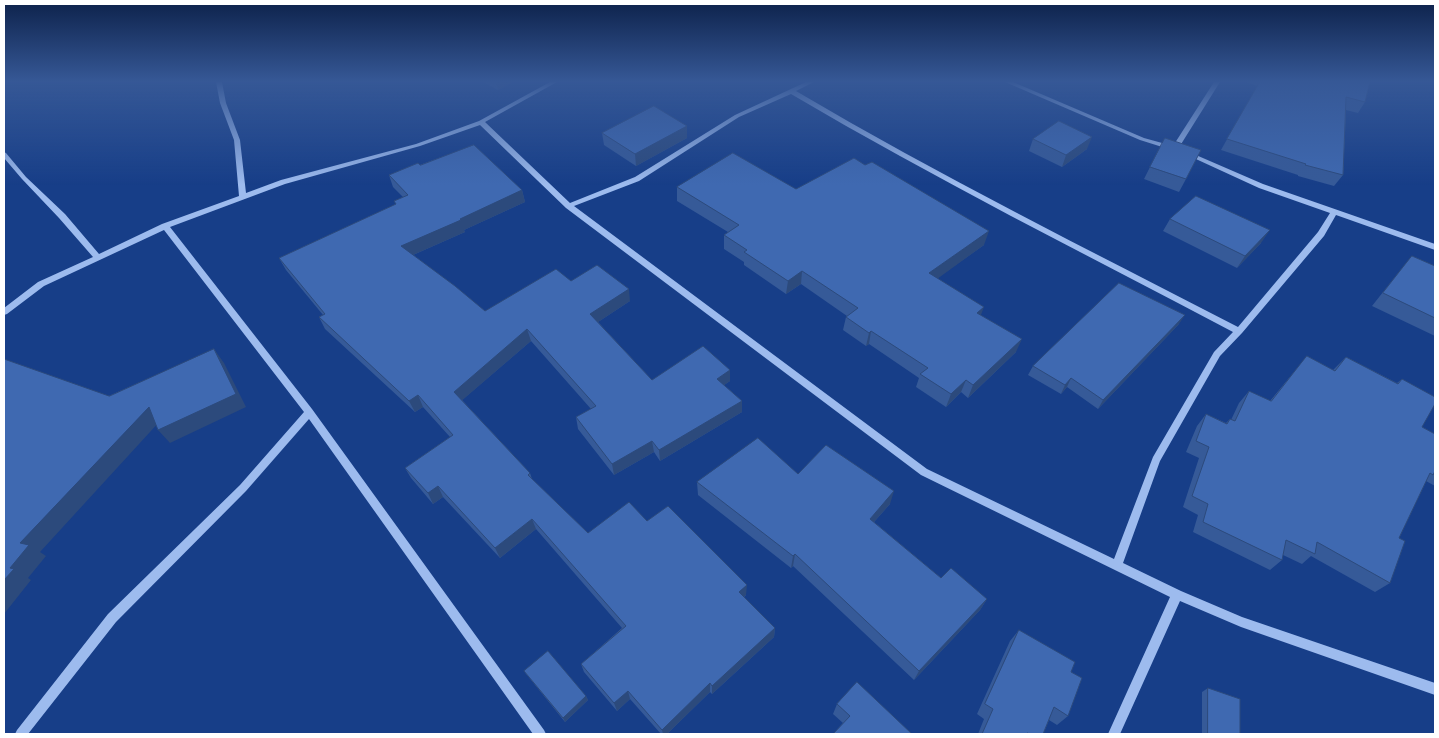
<!DOCTYPE html>
<html>
<head>
<meta charset="utf-8">
<style>
  body { margin:0 }
  #map { position:relative; width:1439px; height:738px; overflow:hidden; background:#173e88; font-family:"Source Sans 3",sans-serif }
  canvas { display:block }
  .frame { position:absolute; inset:0; border:5px solid #fff; pointer-events:none }
</style>
</head>
<body>
<div id="map">
<canvas width="1439" height="738"></canvas>
<div class="frame"></div>
</div>
<script>
const ctx = document.querySelector('canvas').getContext('2d');
ctx.lineJoin = 'round';
function fill(path, color) {
  ctx.fillStyle = color;
  ctx.fill(path, 'evenodd');
}
function trace(path, color, width, dash) {
  ctx.strokeStyle = color;
  ctx.lineWidth = width;
  ctx.lineCap = dash ? 'butt' : 'round';
  ctx.setLineDash(dash || []);
  ctx.stroke(path);
}
const minor = new Path2D(`
  M216 82H222L226 103 240 140 246 193 281 180 416 144 479 121 550 82H557L485 122 570 203 635 177 735 115 806 82H814L796 91C940 176 1089 250 1238 327L1318 232 1330 213 1259 188 1185 154V152H1189L1263 184 1435 244V250L1336 215 1324 236 1242 333 1220 356 1160 461 1123 563 1181 591 1242 617 1435 683V695L1241 627 1180 601 1120 734H1108L1170 597 921 475 566 208 480 125 420 146 285 184 170 227 312 409 544 730 546 734H533L309 419 246 491 116 622 28 734H15L17 730 108 614 240 485 304 412 164 230 44 286 7 314 4 315V308L38 282 93 257 59 218 22 179 4 158V152L6 153 26 177 65 214 99 254 162 224 239 196 234 140 220 103ZM791 94C935 179 1085 254 1233 332L1214 352 1153 457 1114 559 927 469 574 206 639 181 739 117Z
  M1005 82H1013L1144 138 1173 146 1214 82H1220L1178 149 1175 151 1140 140Z`);
const wall = new Path2D(`
  M483 82H513L498 90Z
  M1246 82H1370L1365 102 1358 113 1346 110 1343 175 1334 186 1298 176V175L1221 150 1257 86Z
  M687 126V138L636 166 604 145 602 133Z
  M1033 139 1087 149 1062 167 1029 151Z
  M420 165 522 190 525 202 464 230 465 232 413 255 485 311 571 281 630 301 598 322 652 380 730 370V381L724 385 742 401V412L660 461 654 452 614 475 578 429 576 417 591 409 531 341 462 400 530 473 532 479 588 533 647 521 746 595 744 597 775 628 774 637 712 694 710 692 667 734H661L630 699 617 711 584 672 581 664 622 628 536 529 500 558 443 497 433 504 411 478 405 468 450 437 423 407 415 412 325 329 319 317 323 315 286 270 279 258 396 204 394 201 403 197 393 187 389 175Z
  M1150 167 1186 179 1179 192 1144 179Z
  M677 187 796 189 984 245 937 278 981 315 1016 352 968 398 961 392 946 407 916 387 919 378 869 344 866 346 843 330 846 317 847 316 801 284 786 294 744 265V262L724 249V235L728 232 677 201Z
  M1170 219 1261 243 1237 268 1163 231Z
  M1412 256 1435 266V336L1372 306 1402 268Z
  M1179 324 1098 409 1067 387 1061 394 1028 375 1033 366Z
  M1307 356 1333 370 1346 357 1397 383 1402 379 1422 427 1435 434V486L1426 481 1399 538 1390 583 1375 592 1311 556 1302 564 1283 555 1282 560 1270 570 1193 532 1198 515 1183 507 1199 458 1186 452 1197 426 1206 414 1226 423 1230 419 1231 420 1239 403 1249 391 1270 401Z
  M798 474 890 504 874 522 941 578 987 599 980 610 914 680 793 566 791 568 698 495 697 482Z
  M1019 630 1071 672 1068 716 1057 725 1049 720 1043 734H978L984 719 977 714 1010 641Z
  M524 671 586 696 588 700 565 722 527 675Z
  M1208 688 1240 734H1202V692Z
  M837 704 912 734H833L843 723 833 714Z`);
const shadedWall = new Path2D(`
  M496 82H513L498 90Z
  M687 126V138L636 166 635 154Z
  M1092 137 1087 149 1062 167 1066 155Z
  M522 190 525 202 464 230 465 232 406 258 401 246Z
  M1270 230 1261 243 1237 268 1245 256Z
  M989 231 984 245 926 287 929 273Z
  M802 271 801 284 786 294 788 281Z
  M629 289 630 301 592 326 590 314Z
  M984 307 979 320 977 313Z
  M1185 315 1179 324 1098 409 1103 400Z
  M527 329 531 341 459 403 454 392Z
  M871 331 869 344 866 346 869 333Z
  M1022 339 1016 352 968 398 973 385Z
  M214 349 224 363 246 407 170 443 158 430Z
  M730 370V381L717 390V379Z
  M1071 378 1067 387 1061 394 1065 385Z
  M966 380 961 392 946 407 951 394Z
  M418 395 423 407 415 412 409 401Z
  M742 401V412L660 461 659 450Z
  M149 407 161 420 40 552 46 556 28 578 31 580 4 614V580L20 543Z
  M652 441 654 452 614 475 612 464Z
  M438 486 443 497 433 504 428 493Z
  M894 491 890 504 866 531 870 519Z
  M532 519 536 529 500 558 495 548Z
  M795 554 793 566 791 568 793 556Z
  M747 585 746 595 738 601 739 592Z
  M987 599 980 610 914 680 919 671Z
  M775 628 774 637 712 694V686Z
  M710 683V692L667 734H663L662 730Z
  M628 691 630 699 617 711 614 703Z
  M586 696 588 700 565 722 563 718Z`);
const building = new Path2D(`
  M1260 82H1370L1365 102 1346 97 1343 175 1305 165 1306 164 1227 139Z
  M654 106 687 126 635 154 602 133Z
  M1059 121 1092 137 1066 155 1033 139Z
  M1165 138 1201 150 1186 179 1150 167Z
  M474 145 522 190 460 219 461 220 401 246 455 286 485 311 556 269 571 281 597 265 629 289 590 314 652 380 703 346 730 370 717 379 742 401 659 450 652 441 612 464 576 417 596 406 527 329 454 392 530 473 528 475 588 533 629 502 647 521 668 506 747 585 739 592 775 628 712 686 710 683 662 730 628 691 614 703 581 664 626 626 532 519 495 548 438 486 428 493 405 468 453 435 418 395 409 401 319 317 325 314 279 258 396 204 394 201 408 195 389 175 418 163 420 165Z
  M733 153 796 189 854 158 865 165 872 162 989 231 929 273 984 307 977 313 1022 339 973 385 966 380 951 394 920 374 928 368 871 331 869 333 846 317 858 308 802 271 788 281 744 252 747 250 724 235 739 225 677 187Z
  M1196 196 1270 230 1245 256 1170 219Z
  M1412 256 1435 266V318L1383 293Z
  M1119 283 1185 315 1103 400 1071 378 1065 385 1033 366Z
  M214 349 236 394 158 430 149 407 20 543 29 545 10 568 14 569 4 580V359L109 396Z
  M1307 356 1335 371 1346 357 1398 384 1402 379 1435 397V404L1422 427 1435 434V471L1433 475 1430 473 1399 538 1405 541 1390 583 1317 542 1315 554 1286 540 1282 560 1203 522 1208 504 1192 496 1209 447 1196 441 1206 414 1227 424 1230 419 1235 421 1249 391 1271 401Z
  M758 438 798 474 826 445 894 491 870 519 941 578 951 568 987 599 919 671 795 554 793 556 697 482Z
  M1019 630 1075 662 1071 672 1082 678 1068 716 1054 707 1043 734H1030L1027 733V734H982L993 709 985 704Z
  M548 651 586 696 563 718 524 671Z
  M857 682 912 734H835L834 733 850 716 837 704Z
  M1208 688 1240 699V734H1208Z`);
fill(minor, '#9dbbee');
fill(wall, '#365a98');
fill(shadedWall, '#2c4a7c');
fill(building, '#3f69b1');
trace(building, '#2c4a7c', 1);
const sky = ctx.createLinearGradient(0, 0, 0, 185);
sky.addColorStop(0, '#0d224b');
sky.addColorStop(0.44, '#365896');
sky.addColorStop(1, '#36589600');
ctx.fillStyle = sky;
ctx.fillRect(0, 0, 1439, 185);
</script>
</body>
</html>
